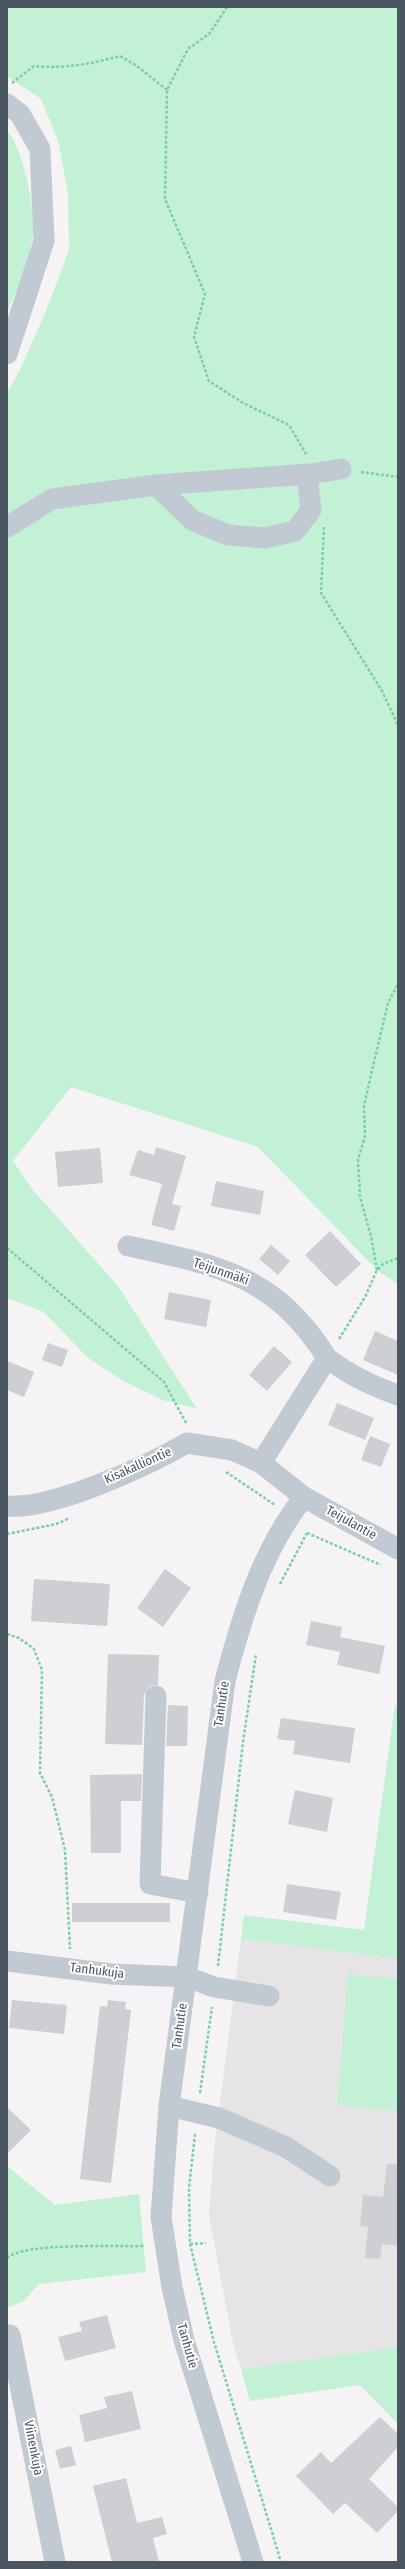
<!DOCTYPE html>
<html>
<head>
<meta charset="utf-8">
<style>
  body { margin:0 }
  #map { position:relative; width:405px; height:2569px; overflow:hidden; background:#f5f3f3; font-family:"Fira Sans Condensed",sans-serif }
  canvas { display:block }
  .frame { position:absolute; inset:0; border:8px solid #4a5661; pointer-events:none }
</style>
</head>
<body>
<div id="map">
<canvas width="405" height="2569"></canvas>
<div class="frame"></div>
</div>
<script>
const ctx = document.querySelector('canvas').getContext('2d');
ctx.lineJoin = 'round';
function fill(path, color) {
  ctx.fillStyle = color;
  ctx.fill(path, 'evenodd');
}
function trace(path, color, width, dash) {
  ctx.strokeStyle = color;
  ctx.lineWidth = width;
  ctx.lineCap = dash ? 'butt' : 'round';
  ctx.setLineDash(dash || []);
  ctx.stroke(path);
}
function write(font, color, halo, rows, align = 'center') {
  ctx.font = font + ' "Fira Sans Condensed",sans-serif';
  ctx.lineWidth = 4;
  ctx.setLineDash([]);
  ctx.textBaseline = 'middle';
  ctx.strokeStyle = halo;
  ctx.fillStyle = color;
  for (const [text, x, y, turn = 0] of rows) {
    ctx.save();
    ctx.translate(x, y);
    ctx.rotate((+turn || 0) * Math.PI / 180);
    ctx.textAlign = isNaN(turn) ? turn : align;
    if (halo) ctx.strokeText(text, 0, 0);
    ctx.fillText(text, 0, 0);
    ctx.restore();
  }
}
const education = new Path2D(`
  M241 1939 398 1959V2347L241 2369 233 2343 209 2216 214 2149Z`);
const green = new Path2D(`
  M7 7H398V1284L377 1270 258 1147 71 1087 13 1161 33 1190 118 1286 197 1409 163 1400 125 1382 88 1358 44 1312 7 1298V393L20 370 46 311 69 250 68 193 58 141 41 99 7 76Z
  M7 131C23 145 36 214 33 236 29 262 18 288 7 312Z
  M395 1705H398V1959L241 1939 244 1915 364 1930Z
  M348 1974 398 1979V2111L337 2105Z
  M7 2166 55 2205 139 2194 146 2272 39 2284 24 2301 7 2308Z
  M398 2347V2424L360 2385 250 2401 241 2369Z`);
const building = new Path2D(`
  M156 1147 186 1156 172 1204 181 1206 174 1231 151 1225 162 1184 129 1175 138 1150 154 1155Z
  M100 1148 103 1183 58 1187 55 1152Z
  M216 1181 264 1191 260 1215 211 1206Z
  M330 1231 361 1264 336 1287 305 1255Z
  M271 1245 290 1261 278 1275 259 1259Z
  M169 1292 211 1300 206 1327 164 1319Z
  M375 1331 398 1341V1375L363 1360Z
  M48 1343 68 1350 62 1367 42 1360Z
  M274 1346 292 1362 267 1391 249 1375Z
  M7 1361 34 1372 24 1397 7 1390Z
  M337 1403 374 1418 365 1440 328 1425Z
  M370 1436 390 1444 381 1467 361 1460Z
  M165 1569 191 1588 163 1627 137 1608Z
  M34 1579 110 1584 107 1626 31 1621Z
  M311 1621 342 1627 340 1637 385 1646 379 1674 337 1665 340 1652 306 1645Z
  M108 1654 159 1655 158 1685 150 1686 144 1695 142 1745 105 1744Z
  M168 1705 188 1706 187 1746H166Z
  M281 1718 355 1728 350 1763 293 1754 295 1741 277 1739Z
  M142 1774 141 1801H121V1853H91L90 1775Z
  M295 1790 333 1798 327 1832 288 1824Z
  M287 1884 341 1892 336 1920 283 1912Z
  M72 1903H170V1922H72Z
  M12 2000 67 2005 64 2034 9 2028Z
  M108 2000 126 2002 125 2009 131 2010 111 2183 80 2179 100 2006 107 2007Z
  M7 2107 31 2130 7 2154Z
  M387 2164H398V2246L382 2244 380 2259 365 2258 368 2227 360 2226 363 2195 383 2197Z
  M107 2315 116 2348 65 2361 58 2337 82 2331 79 2322Z
  M132 2391 141 2429 85 2442 79 2415 107 2408 104 2397Z
  M380 2417 398 2434V2447L369 2479 398 2507V2511L377 2533 345 2503 333 2514 296 2476 321 2452 331 2463Z
  M71 2446 76 2465 60 2469 55 2450Z
  M126 2478 137 2523 162 2517 167 2534 153 2538 159 2562H112L93 2486Z`);
const path = new Path2D(`
  M227 7 210 33 188 49 167 90 165 199 205 294 194 337 209 381 243 403 289 425 306 454
  M12 83 34 66C63 69 92 64 120 56L137 66 167 90
  M361 472 398 477
  M324 527 321 593 382 691 398 725
  M7 1248 164 1382 186 1423
  M377 1270 371 1236 360 1197 358 1160 365 1136 364 1106 374 1062 388 1003 398 984
  M339 1339 365 1297 377 1270 383 1264 398 1258
  M226 1472 275 1505
  M307 1533 381 1565
  M7 1534 56 1524 70 1518
  M280 1584 307 1533
  M7 1634 19 1638 34 1649 42 1670 40 1773 52 1797 65 1850 70 1949
  M218 1966 243 1742 256 1654
  M200 2093 212 2007
  M195 2134 189 2188 190 2244 214 2342 281 2562
  M190 2244 206 2243
  M7 2258C25 2242 117 2247 145 2246`);
const minor = new Path2D(`
  M7 104 20 114 40 149 44 241 7 354
  M156 485 192 520 228 535 265 538 295 531 311 510 307 474
  M7 527 52 499 156 485 310 474 341 469
  M128 1246C218 1265 275 1275 327 1358L261 1463
  M327 1358C349 1375 372 1386 398 1395
  M7 1506C52 1510 147 1466 187 1443L232 1450 261 1463 304 1497 398 1549
  M156 1696 150 1884 198 1893
  M7 1961 111 1974 187 1977 214 1987 269 1996
  M169 2106 219 2118 286 2147 330 2176
  M7 2335H10L55 2562
  M253 2562 184 2340 172 2287 161 2217 169 2106 225 1681C242 1616 262 1550 304 1497`);
const streetNames = [
  ["Teijunmäki",221,1272,19],
  ["Kisakalliontie",138,1466,-24],
  ["Teijulantie",351,1523,29],
  ["Tanhutie",222,1704,-82],
  ["Tanhukuja",97,1971,7],
  ["Tanhutie",180,2026,-82],
  ["Tanhutie",187,2346,74],
  ["Viinenkuja",33,2448,79]
];
fill(education, '#e6e4e5');
fill(green, '#c3f1d5');
fill(building, '#cdcfd5');
trace(path, '#7ad0a6', 2.5, [3, 2]);
trace(minor, '#c1cad2', 21);
write('13px', '#4a5661', '#fff', streetNames);
</script>
</body>
</html>
